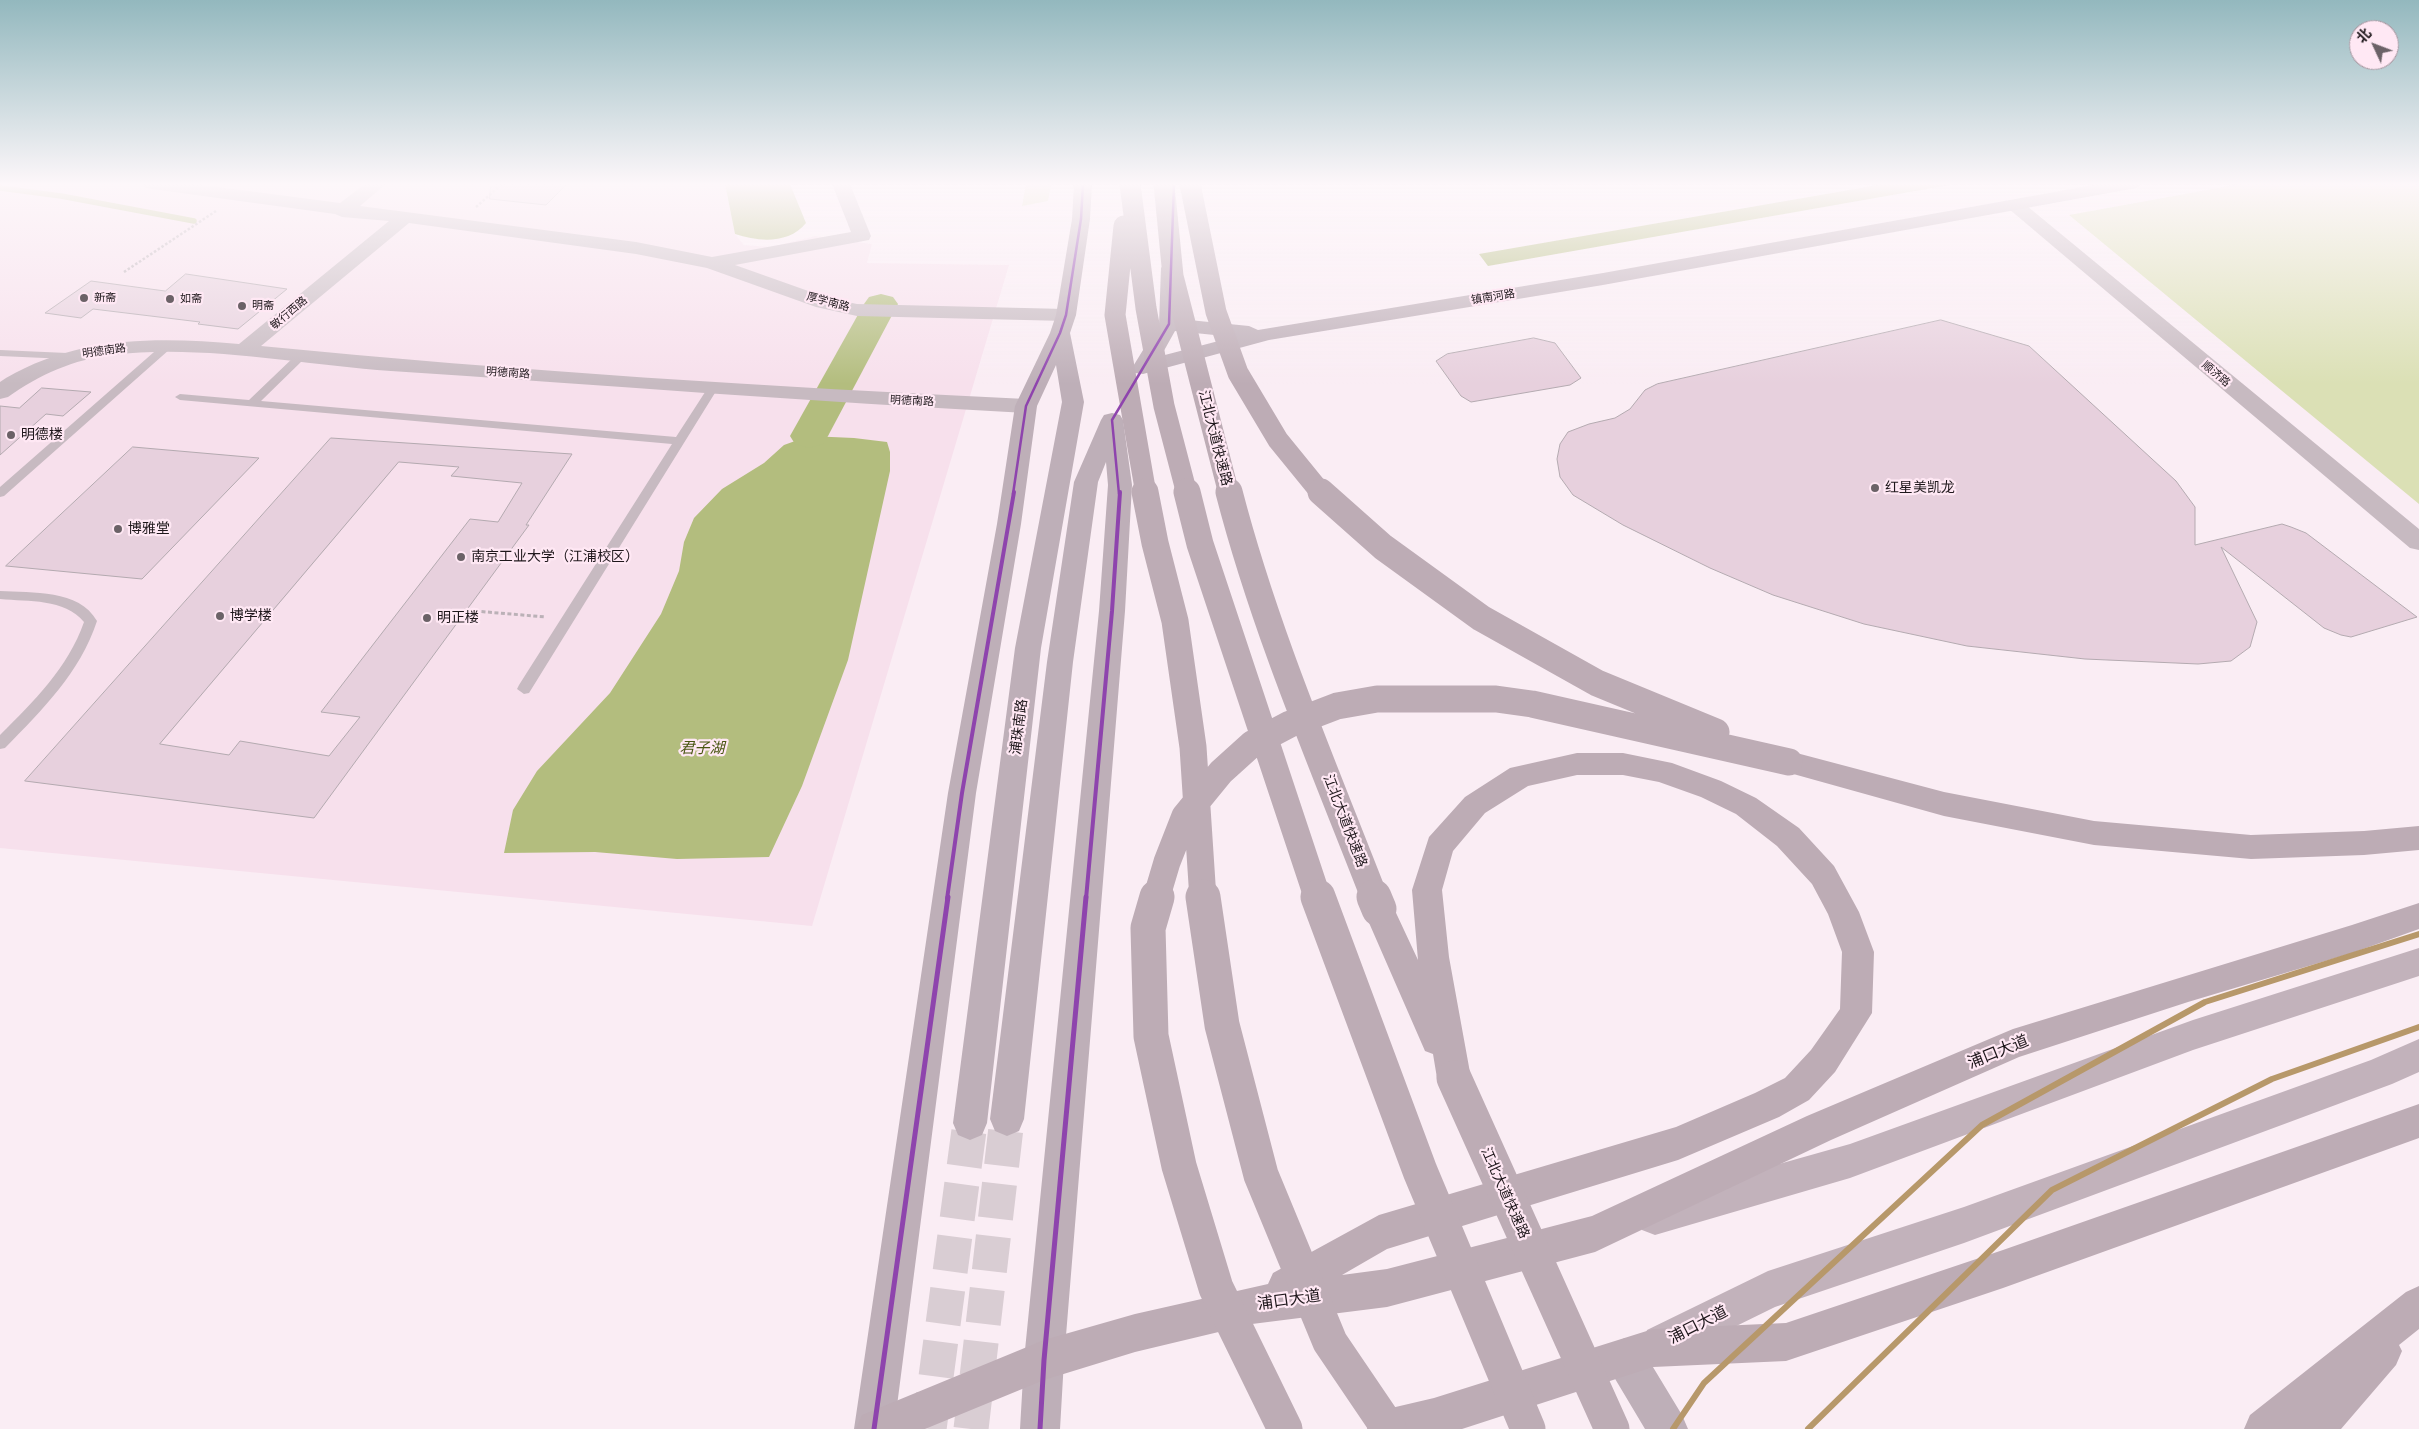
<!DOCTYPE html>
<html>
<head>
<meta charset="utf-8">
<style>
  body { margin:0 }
  #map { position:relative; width:2419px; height:1429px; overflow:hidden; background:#faedf4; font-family:Quicksand,"Noto Sans SC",sans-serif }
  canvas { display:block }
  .north { position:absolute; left:2349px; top:20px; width:50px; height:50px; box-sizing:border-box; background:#ffe8f4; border:1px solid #a5949d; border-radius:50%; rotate:313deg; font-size:14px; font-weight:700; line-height:20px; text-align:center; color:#1e171b }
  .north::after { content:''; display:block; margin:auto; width:18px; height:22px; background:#6b6267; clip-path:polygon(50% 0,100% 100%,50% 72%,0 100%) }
</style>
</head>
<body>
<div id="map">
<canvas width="2419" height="1429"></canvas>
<div class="north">北</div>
</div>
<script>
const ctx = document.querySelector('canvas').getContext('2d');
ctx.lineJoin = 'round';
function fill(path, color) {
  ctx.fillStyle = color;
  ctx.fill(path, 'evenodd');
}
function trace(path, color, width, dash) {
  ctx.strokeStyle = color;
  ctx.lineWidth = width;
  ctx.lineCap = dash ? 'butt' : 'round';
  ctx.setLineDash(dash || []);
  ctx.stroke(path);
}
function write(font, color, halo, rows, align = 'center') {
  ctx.font = font + ' Quicksand,"Noto Sans SC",sans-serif';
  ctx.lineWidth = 4.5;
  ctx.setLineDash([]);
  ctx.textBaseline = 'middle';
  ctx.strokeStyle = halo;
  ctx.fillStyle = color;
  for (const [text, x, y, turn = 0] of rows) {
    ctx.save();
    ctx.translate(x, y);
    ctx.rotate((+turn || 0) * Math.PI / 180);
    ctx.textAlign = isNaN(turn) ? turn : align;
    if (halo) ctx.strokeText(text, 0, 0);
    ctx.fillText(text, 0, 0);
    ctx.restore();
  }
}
const built = new Path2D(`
  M0 184H725L735 234 744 245 771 247 815 236 872 244 867 263 1009 265 812 926 0 848Z`);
const green = new Path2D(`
  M1026 184H1051L1048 201 1022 206Z
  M2240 184H2419V504L2069 215Z`);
const water = new Path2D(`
  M725 184H790L806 223C789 244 759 242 735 234Z
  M1884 184H1955L1488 266 1479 254Z
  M809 436 854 438 887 442 890 452V471L848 660 802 786 769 857 677 859 595 852 504 853 513 810 537 771 610 693 661 614 679 571 684 542 694 518 722 489 764 463 784 445Z`);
const stream = new Path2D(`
  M0 188 61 196 194 221`);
const river = new Path2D(`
  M881 294 893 297 898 304 828 436 823 444 809 448 795 444 790 436 864 304 869 297Z`);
const building = new Path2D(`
  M491 184H567L546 205 490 199Z
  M186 274 287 289 238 329 198 324 200 322 93 309 81 318 45 313 91 281 165 291Z
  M1941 320 2029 346 2176 481 2195 507V545L2282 524 2291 527 2306 533 2417 617 2351 637 2341 635 2324 628 2221 547 2257 622 2250 647 2231 661 2198 664 2085 659 1967 646 1864 624 1773 595 1710 568 1623 525 1573 495 1560 477 1557 459 1560 444 1568 432 1589 424 1615 418 1630 409 1645 390 1657 384Z
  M1534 338 1555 343 1581 378 1570 385 1471 402 1461 396 1436 361 1447 354Z
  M42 388 91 392 63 416 46 414 0 455V406L19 408Z
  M331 438 572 454 526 525H529L314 818 25 781ZM399 462 459 467 451 476 522 483 498 522 470 519 321 712 360 717 329 756 240 741 229 755 160 744Z
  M133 447 259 458 142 579 6 566Z`);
const secondaryTunnel = new Path2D(`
  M929 1429 970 1123
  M971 1429 1007 1119`);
const pathFar1 = new Path2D(`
  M476 207 502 184
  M124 272 216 211`);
const path = new Path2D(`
  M475 611 546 617`);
const lane = new Path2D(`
  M166 344 170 345V349L4 496 0 497V487L162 345Z
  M0 350 67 353 72 356 67 359 0 356Z
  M300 354 305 357 304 359 261 401 676 437 709 386 713 385 718 388 529 693 524 694 517 689 519 685 672 444 180 400 175 397 180 394 249 400 296 355Z
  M0 591C32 593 79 589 97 621 80 673 42 710 5 748L0 749V735C34 701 68 668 84 622 64 598 29 602 0 599Z`);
const street = new Path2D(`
  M143 184H195L340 203 365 184H386L360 206 636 242 712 257 851 232 832 184H850L871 236 869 240 735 265 828 298 857 304 1066 309 1073 311 1076 315 1073 319 1066 321 857 316 816 307 707 268 636 254 409 223 261 346C516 371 771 387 1026 399L1034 401 1037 406 1034 411 1026 413C814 402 603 385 391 371 299 365 204 344 112 355 74 359 39 375 8 397L0 399V382L6 378C79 336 157 337 239 344L389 221 342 217 335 214 152 189 146 188Z
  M2015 200 2021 201 2419 529V550L2410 548 2009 209 2006 205 2009 201Z`);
const secondary = new Path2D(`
  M1074 184H1092L1090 219 1076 315 1070 333 1084 402 1041 648 987 1123 982 1135 970 1140 958 1135 953 1123 1015 648 1062 402 1056 365 1037 406 1021 524 976 793 894 1429H854L948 793 997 524 1015 406 1050 333 1056 315 1072 219Z
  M2099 184H2140L2137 188 2131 189 1603 285 1269 340 1143 374 1135 373 1132 368 1159 324 1161 268 1164 264 1171 262 1178 264 1181 268 1179 319 1249 326 1258 330 1603 273ZM1175 331 1234 337 1161 356Z
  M1112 413 1120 415 1123 420 1132 485 1125 611 1064 1360 1060 1429H1020L1024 1360 1099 611 1108 485 1106 462 1098 482 1073 662 1024 1119 1019 1131 1007 1136 995 1131 990 1119 1047 662 1074 482 1101 420 1104 415Z
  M1625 1338 1639 1344 1682 1415 1688 1429H1645L1611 1372 1605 1358 1611 1344Z`);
const primary = new Path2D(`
  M2419 948V976L2193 1050 1850 1178 1655 1235 1642 1230 1637 1217 1642 1204 1655 1199 1850 1144 2193 1020Z
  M2419 1039V1072L2392 1084 1964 1243 1775 1307 1661 1363 1647 1358 1642 1344 1647 1330 1768 1271 1964 1207 2371 1060Z`);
const highway = new Path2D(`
  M1789 751 1944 792 2094 821 2251 835 2364 831 2419 826V850L2364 855 2251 859 2094 845 1944 816 1779 770 1775 762 1779 754Z
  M1577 753H1623L1672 763 1721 781 1756 798 1799 828 1834 866 1859 912 1874 952 1872 1013 1835 1072 1809 1100 1779 1117 1678 1160 1387 1249 1342 1275 1387 1269 1592 1216 1807 1116 2013 1029 2352 925 2419 903V929L2352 953 2188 1002 2019 1057 1831 1140 1595 1252 1387 1307 1252 1324 1135 1352 1044 1380 925 1429H856L862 1415 1044 1340 1135 1314 1268 1284 1273 1273 1379 1215 1676 1127 1755 1093 1785 1078 1811 1050 1840 1009 1842 952 1828 914 1812 884 1777 846 1736 814 1701 797 1659 782 1623 775H1577L1528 786 1485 813 1453 851 1442 890 1449 957 1471 1078 1466 1089 1454 1094 1442 1089 1437 1078 1433 1054 1425 1051 1363 909 1368 900 1379 896 1390 900 1418 960 1412 890 1429 837 1465 797 1510 768Z
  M2419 1104V1138L2003 1288 1786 1361 1653 1367 1462 1429H1367L1373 1415 1387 1409 1434 1398 1653 1329 1786 1323 2003 1250Z
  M2419 1286V1329L2399 1345 2402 1351 2396 1365 2341 1429H2244L2250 1415 2406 1292Z`);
const highwayBridgeFar2 = new Path2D(`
  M1130 184 1146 308 1164 406 1187 494
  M1164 184 1173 276 1229 494
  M1190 184 1216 312 1238 373 1278 440 1322 494
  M1124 226 1115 315 1146 494`);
const highwayBridgeFar1 = new Path2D(`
  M1145 492 1155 543 1175 621 1193 747 1203 899
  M1187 492 1200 544 1318 899
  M1229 492C1265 631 1323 765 1375 899
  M1321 492 1383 547 1481 618 1597 683 1716 732
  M1156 899 1167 862 1185 816 1221 772 1252 744 1290 724 1337 706 1377 699H1496L1532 704 1789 762`);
const highwayBridge = new Path2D(`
  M1157 897 1148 928 1151 1036 1179 1166 1216 1288 1285 1429
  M1203 897 1222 1025 1261 1175 1330 1342 1389 1429
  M1318 897 1420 1171 1528 1429
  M1374 897 1379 909
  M1454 1078 1612 1429`);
const bus1Far2 = new Path2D(`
  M1013 494 1026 406 1060 333 1066 315 1081 219 1083 184
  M1119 494 1112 420 1169 324 1174 184`);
const bus1Far1 = new Path2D(`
  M947 899 962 793 1014 492
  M1086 899 1112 611 1120 492`);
const bus1 = new Path2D(`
  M874 1429 948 897
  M1040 1429 1044 1360 1086 897`);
const metro1 = new Path2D(`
  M1673 1429 1704 1383 1982 1125 2205 1002 2419 934
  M1808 1429 2052 1190 2272 1079 2419 1027`);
const markers = [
  [84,298,5,"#6b6267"],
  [170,299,5,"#6b6267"],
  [242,306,5,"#6b6267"],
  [11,435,5,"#6b6267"],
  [1875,488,5,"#6b6267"],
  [118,529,5,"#6b6267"],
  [461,557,5,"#6b6267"],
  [220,616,5,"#6b6267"],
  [427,618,5,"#6b6267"]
];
const farStreetnames = [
  ["镇南河路",1493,297,-9],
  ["厚学南路",828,302,15],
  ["敏行西路",289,313,-40],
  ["明德南路",104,351,-8],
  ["明德南路",508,373,4],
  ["顺济路",2216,374,40],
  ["明德南路",912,401,3]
];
const farPoinames = [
  ["新斋",94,298],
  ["如斋",180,299],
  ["明斋",252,306]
];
const poiNames = [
  ["明德楼",21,435],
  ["红星美凯龙",1885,488],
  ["博雅堂",128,529],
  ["南京工业大学（江浦校区）",471,557],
  ["博学楼",230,616],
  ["明正楼",437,618]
];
const streetNames = [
  ["江北大道快速路",1215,438,76],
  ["浦珠南路",1019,727,-83],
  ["江北大道快速路",1345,821,69],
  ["江北大道快速路",1505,1193,66]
];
const waterNames = [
  ["君子湖",702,748]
];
const nearStreetnames = [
  ["浦口大道",1998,1052,-22],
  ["浦口大道",1289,1300,-8],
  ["浦口大道",1698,1325,-27]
];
fill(built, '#f7e0ec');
fill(green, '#dbe0b5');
fill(water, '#b3bd7e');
trace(stream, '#b3bd7e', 5.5);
fill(river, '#b3bd7e');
fill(building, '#e7d0dd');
trace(building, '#b4aab0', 1);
trace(secondaryTunnel, '#d9cdd3', 35, [35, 18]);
trace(pathFar1, '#bbb1b7', 2.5, [2.5, 2]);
trace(path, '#bbb1b7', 3, [4, 2.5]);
fill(lane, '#c7bac1');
fill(street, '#c7bac1');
fill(secondary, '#beafb8');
fill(primary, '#c2b2bb');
fill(highway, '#bdacb5');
trace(highwayBridgeFar2, '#bdacb5', 21);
trace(highwayBridgeFar1, '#bdacb5', 27);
trace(highwayBridge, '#bdacb5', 35);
trace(bus1Far2, '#8e44ad', 2.5);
trace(bus1Far1, '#8e44ad', 4);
trace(bus1, '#8e44ad', 5);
trace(metro1, '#b7986a', 6);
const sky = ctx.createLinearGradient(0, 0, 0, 384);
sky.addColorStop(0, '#93b8be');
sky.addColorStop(0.48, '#fdf7fa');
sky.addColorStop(1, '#fdf7fa00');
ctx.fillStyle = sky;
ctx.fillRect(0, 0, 2419, 384);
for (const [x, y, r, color] of markers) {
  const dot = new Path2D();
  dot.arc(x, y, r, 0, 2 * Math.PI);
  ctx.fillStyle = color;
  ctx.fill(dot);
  trace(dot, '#ffe8f4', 2);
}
write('11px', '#1e171b', '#ffe8f4', farStreetnames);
write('11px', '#1e171b', '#ffe8f4', farPoinames, 'left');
write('14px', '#1e171b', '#ffe8f4', poiNames, 'left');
write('14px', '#1e171b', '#ffe8f4', streetNames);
write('italic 15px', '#495612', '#ffe8f4', waterNames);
write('16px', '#1e171b', '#ffe8f4', nearStreetnames);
</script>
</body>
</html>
